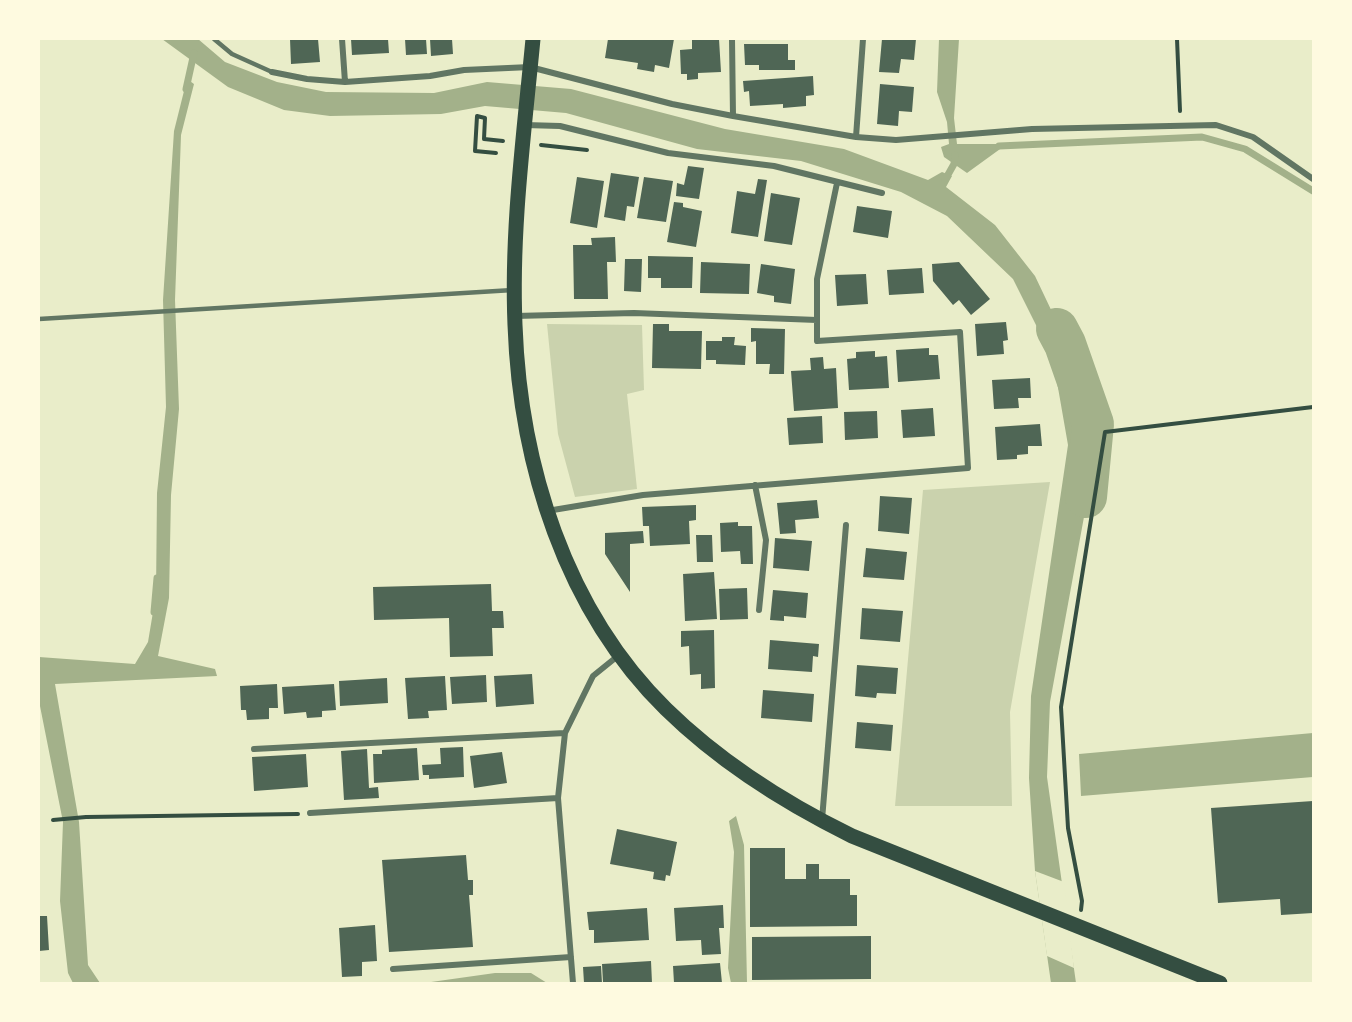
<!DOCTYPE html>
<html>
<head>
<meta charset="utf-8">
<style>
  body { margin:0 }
  #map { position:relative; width:1352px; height:1022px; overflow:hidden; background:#e9edc9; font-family:Rubik,sans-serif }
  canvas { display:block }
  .frame { position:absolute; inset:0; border:40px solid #fefae0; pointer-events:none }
</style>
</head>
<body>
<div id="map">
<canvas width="1352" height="1022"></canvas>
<div class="frame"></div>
</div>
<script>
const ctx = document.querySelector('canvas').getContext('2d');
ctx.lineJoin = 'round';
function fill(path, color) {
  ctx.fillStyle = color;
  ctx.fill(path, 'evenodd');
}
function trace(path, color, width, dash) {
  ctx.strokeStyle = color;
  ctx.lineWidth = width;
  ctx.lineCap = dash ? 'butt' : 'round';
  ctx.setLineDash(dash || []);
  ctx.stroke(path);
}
const green = new Path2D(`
  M547 324 642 325 644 390 627 394 637 489 575 497 558 434Z
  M1050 482 1010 712 1012 806H895L923 490Z`);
const water = new Path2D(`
  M162 39H198L225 62 277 82 326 92 434 93 487 82 571 89 725 129 844 149 928 180 942 172 952 176 946 187 995 225 1035 276 1073 356 1095 457 1050 702 1047 777 1076 983H1051L1035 871 1029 778 1031 696 1068 445 1053 359 1013 279 947 216 901 192 801 161 697 149 566 113 485 106 441 114 330 116 284 110 228 87Z
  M939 39H959L954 118 957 144H1007L967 173 944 157 941 147 949 144 947 122 937 92Z
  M187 79 194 84 181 135 175 300 179 409 171 495 169 598 158 656 215 669 217 676 55 684 79 822 88 965 100 983H73L68 973 60 901 63 822 39 701V657L135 664 148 642 156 594 157 493 166 407 163 300 174 131Z
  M1313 733V777L1081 796 1079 754Z
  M736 816 744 845 747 983H731L728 968 734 852 729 821Z
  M495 973H531L547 983H424Z`);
const pier = new Path2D(`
  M1035 871 1064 882 1074 968 1047 956Z`);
const stream = new Path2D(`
  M186 89 194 53
  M999 146 1202 137 1245 149 1313 191
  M945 180 954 164 955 155
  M154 612 157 578`);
const river = new Path2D(`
  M1057 329 1065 344 1093 424 1086 497`);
const building = new Path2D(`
  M290 39H318L320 62 291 64Z
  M351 39H388L389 53 352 55Z
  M405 39H426L427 54 406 55Z
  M430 39H452L453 54 431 56Z
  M608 39H674L669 68 655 65 654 72 637 69 638 63 605 58Z
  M719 39 721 72 698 73V79L687 80V74H681L680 50 692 49V40Z
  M882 39H916L914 60 901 59 899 73 879 72Z
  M744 44H788V60H795V70H759V65H745Z
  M813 76 814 95 806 96V106L783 108V104L750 106 749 91 744 92 743 81Z
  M880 84 914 87 912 112 899 111 898 126 877 124Z
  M688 166 704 168 699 199 676 196 677 183 684 185Z
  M611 173 639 177 634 207 627 206 625 221 604 217Z
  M577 177 604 181 597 228 570 223Z
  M644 177 673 181 666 222 637 218Z
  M758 179 767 180 758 237 731 233 737 191 755 194Z
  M771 193 800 198 792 245 764 241Z
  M674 202 683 203V207L702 211 696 247 667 242Z
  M857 206 892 211 888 238 853 232Z
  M615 237 616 262H607L608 299H574L573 245H592L591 238Z
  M648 256 693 257 692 288H661V278H648Z
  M625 259H642L641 292 624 291Z
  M701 262 750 264 749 294 700 293Z
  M959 262 990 299 971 315 959 300 953 305 933 281 932 264Z
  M761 264 795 269 791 304 774 302V296L757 293Z
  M922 268 924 293 889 295 887 270Z
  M866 274 868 304 837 306 835 275Z
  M1006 322 1008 340 1003 341 1004 354 977 356 975 324Z
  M653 324H669V331H702L701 369 652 368Z
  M751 328 785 329 784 374H769L770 364H756V341L751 342Z
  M722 337H735L734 345 746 346 745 365 716 364V360H706V341H722Z
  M929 348V355H938L940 379 898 382 896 350Z
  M875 351V357L887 356 889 388 849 390 847 359 856 358V352Z
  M823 357 824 369 836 368 838 408 794 411 791 371 811 370 810 358Z
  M1030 378 1031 398H1018L1019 408 994 409 992 380Z
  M933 408 935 436 903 438 901 410Z
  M877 411 878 438 845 440 844 412Z
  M822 416 823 443 789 445 787 418Z
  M1040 424 1042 446H1028V454L1017 455V459L997 460 995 427Z
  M880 496 912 498 909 534 878 531Z
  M817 500 819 518 795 520 796 533 780 534 777 503Z
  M696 505V520L689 521 690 544 650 546 649 526H643L642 507Z
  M738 522V526H752L753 564H741L740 551 721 552 720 523Z
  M643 531 644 543 630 544V592L605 554V533Z
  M696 535H712L713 562H697Z
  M775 538 812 541 809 571 773 568Z
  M866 548 907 552 904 580 863 577Z
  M714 572 717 619 685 621 683 574Z
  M491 584 492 611H503L504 628H492L493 656 450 657 449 618 374 620 373 587Z
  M747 588 748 619 720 620 719 589Z
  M773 590 808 593 806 618 784 616V621L770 620Z
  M862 608 903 611 900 642 860 639Z
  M714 630 715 688 701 689V674L690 675 689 646 681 647V631Z
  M770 640 819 644 818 657 813 656 812 672 768 669Z
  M857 665 898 668 896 694 877 693 876 698 855 696Z
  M532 674 534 704 496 707 494 676Z
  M486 675 487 702 452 704 450 677Z
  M445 676 447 710 428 711 429 718 408 719 405 678Z
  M387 678 388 703 340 706 339 681Z
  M277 684 278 708H269V719L247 720 246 710H241L240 686Z
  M334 684 336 710 322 711V717L307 718 306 712 284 714 282 687Z
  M763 690 814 694 812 722 761 718Z
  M857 722 893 725 891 751 855 748Z
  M463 747 464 777 429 779V775H423L422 765 441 764 440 748Z
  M417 748 419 780 374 783 373 754H382V750Z
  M367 749 369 788 378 787 379 798 344 800 341 751Z
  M502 752 507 783 474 788 470 756Z
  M306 754 308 787 254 791 252 757Z
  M1313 801V913L1281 915 1280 899 1218 903 1211 808Z
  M617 829 677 842 670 876 666 875 665 881 653 879 654 872 610 864Z
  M750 848H785V879H806V864H819V879H850V895H857V926L750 927Z
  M466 855 468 880H473V895H469L473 947 389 952 382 860Z
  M723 905 724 928H719L721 954 702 955 701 940 676 941 674 908Z
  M647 908 649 940 594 943V930H589L587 912Z
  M39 916H47L49 950 39 951Z
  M375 925 377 961 362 962V976L342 977 339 928Z
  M871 936V979L752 980V937Z
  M651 961 652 983H603L602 964Z
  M720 963 722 983H674L673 966Z
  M601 966 602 983H584L583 967Z`);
const path = new Path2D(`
  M1177 39 1180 111
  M541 145 587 150
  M496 153 475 151 477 116 485 118 484 139 503 141
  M53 820 86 817 298 814
  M1081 910 1082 901 1068 828 1061 707 1105 432 1313 407`);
const service = new Path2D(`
  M214 39 232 54 272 72
  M39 319 513 290`);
const minor = new Path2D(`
  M342 39 345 82 430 76 464 70 530 67 672 104 733 116 856 137 896 140 1032 129 1216 125 1253 137 1313 179
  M732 39 733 116
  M272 72 307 79 345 82
  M525 125 560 126 668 153 774 166 882 193
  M856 137 863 39
  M515 316 634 313 817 320
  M755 485 766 540 759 610
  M547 511 643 495 968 468 960 332 817 341V279L837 183
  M254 749 565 733
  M310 813 558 798
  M822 820 846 525
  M393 969 571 957
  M573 983 558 798 565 733 593 676 619 655`);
const primary = new Path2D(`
  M533 39C524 134 511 230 515 325 520 464 565 610 666 709 720 762 785 803 852 836L1220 983`);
fill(green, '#cad2ad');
fill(water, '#a3b18a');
fill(pier, '#e9edc9');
trace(stream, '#a3b18a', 7);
trace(river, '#a3b18a', 42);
fill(building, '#4f6655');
trace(path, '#344e41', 4);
trace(service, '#617663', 4.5);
trace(minor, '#617663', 6);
trace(primary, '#344e41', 15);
</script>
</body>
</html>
